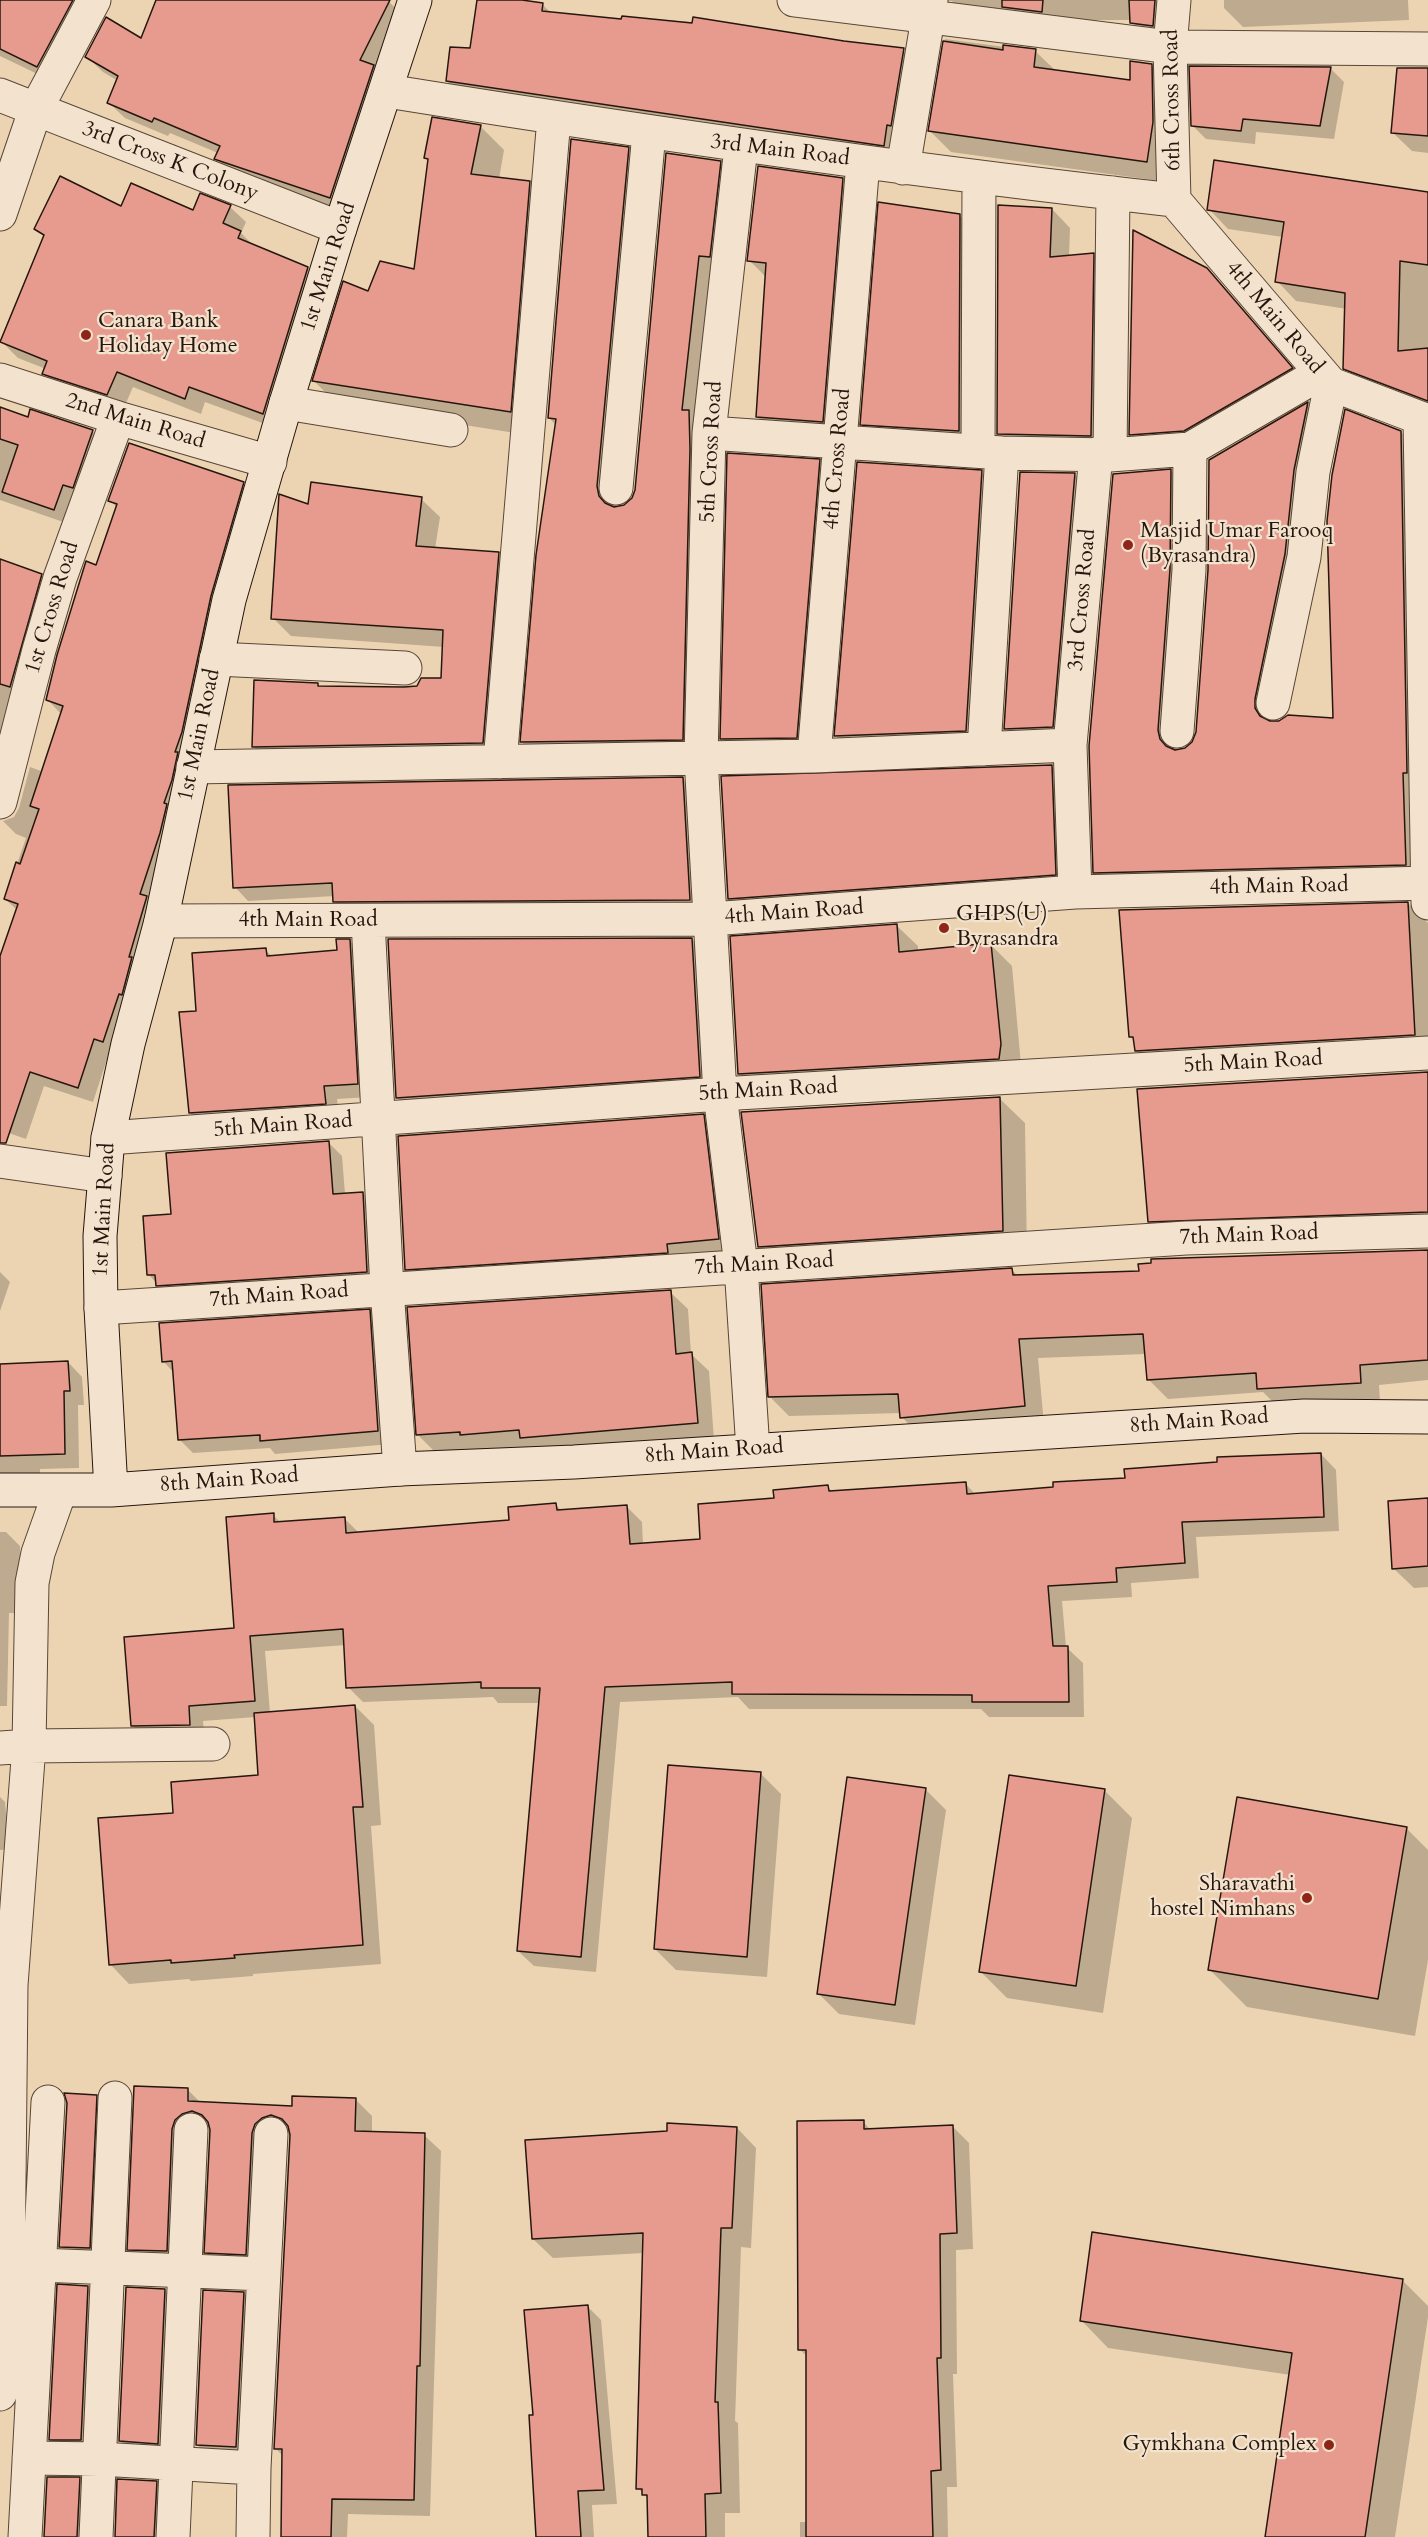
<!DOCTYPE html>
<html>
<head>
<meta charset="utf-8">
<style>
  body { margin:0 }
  canvas { display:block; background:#ecd4b3 }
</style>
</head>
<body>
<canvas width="1428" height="2537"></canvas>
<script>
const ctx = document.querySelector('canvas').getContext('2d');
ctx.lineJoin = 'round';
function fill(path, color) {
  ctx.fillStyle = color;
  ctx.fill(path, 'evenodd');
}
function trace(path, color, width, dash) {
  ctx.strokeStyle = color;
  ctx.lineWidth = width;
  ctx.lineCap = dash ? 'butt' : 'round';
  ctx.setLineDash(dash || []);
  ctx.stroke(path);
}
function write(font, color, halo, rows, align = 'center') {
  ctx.font = font + ' Cardo,serif';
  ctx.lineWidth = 4.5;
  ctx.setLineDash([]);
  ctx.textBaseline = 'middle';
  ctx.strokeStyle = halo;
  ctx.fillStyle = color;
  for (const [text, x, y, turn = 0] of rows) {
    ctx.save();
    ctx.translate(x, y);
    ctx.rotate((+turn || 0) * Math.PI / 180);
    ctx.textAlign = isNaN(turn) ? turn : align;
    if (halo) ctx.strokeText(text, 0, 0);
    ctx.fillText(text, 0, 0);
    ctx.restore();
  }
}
const shadow = new Path2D(`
  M0 0H81L52 81 0 56Z
  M157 0H390L389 2 405 17 346 213 232 174 216 158 218 153 170 133 168 136 125 118 109 103 118 81 103 72 87 57 142 40Z
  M478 0H511L543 5 552 14 623 21V17L692 22 903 50 919 65 899 160 462 96 447 81 471 50Z
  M788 0H1183L1151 42 1131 20H970L952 1Z
  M1224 0H1408L1409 20 1243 27 1224 8Z
  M945 39 1035 51 1056 71 1132 82 1151 65 1172 86 1167 182 951 152 930 131Z
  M1330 68 1344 82 1334 139 1256 132 1255 144 1206 139 1192 125Z
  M1428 69V153L1412 151 1392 132Z
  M480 126 504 150 499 179 529 183 554 207 534 436 338 405 314 381 369 293 416 270 430 162 426 158Z
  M628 149 647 168 616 508 625 506 633 499 636 490 720 162 739 181 701 758 541 761 522 742 556 425 549 418Z
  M842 179 863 200 843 442 778 438 757 417 767 278 749 260Z
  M1428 194V412L1365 388 1345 368 1347 309 1296 301 1277 281 1283 237 1228 229 1209 209Z
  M230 207 246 222 241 233 255 247 308 268 323 284 279 429 205 402 201 414 133 387 123 410 60 389 44 374 46 369 18 358 2 342 122 208 193 212Z
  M1052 209 1070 228 1069 257 1093 255 1112 273 1110 454 1017 452 998 433Z
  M959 215 976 232V447L879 441 862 424Z
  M1206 269 1308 386 1148 451 1131 434Z
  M1308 404 1325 422 1272 723 1335 720 1401 432 1419 451 1426 882 1113 890 1095 872 1171 471 1189 489 1188 588 1176 751 1185 750 1193 743 1197 733 1209 570 1210 461Z
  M0 409 29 419 31 411 93 432 107 447 69 524 0 500Z
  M819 461 846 488 823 764 749 765 722 738Z
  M981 472 1007 497 991 756 861 761 836 736Z
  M1075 475 1094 493 1071 745 1024 747 1006 728Z
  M243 483 258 497 117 1056 109 1053 93 1102 44 1086 26 1139 0 1130V998L17 910 5 899 26 838 16 834 3 821 14 817 19 808 30 767 41 771 61 714 47 699 117 508 110 500Z
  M421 499 440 517 435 549 498 554 516 572 501 761 272 765 254 747 318 684 321 688 418 687 443 680 444 647 291 636 273 618 309 506Z
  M0 561 41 575 56 590 0 752Z
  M1051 766 1070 785 1074 893 748 917 729 898Z
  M683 779 696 792 703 913 348 915 335 901V896L248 901 235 887Z
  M1409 904 1428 923V1054L1156 1070 1136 1051 1135 1041 1131 1037 1120 911Z
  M897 926 918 946V951L991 945 1012 966 1021 1065 760 1094 739 1074Z
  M692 939 705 953 713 1090 411 1111 397 1098Z
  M350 941 363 954 370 1097 337 1099 339 1116 204 1126 190 1113 197 1012 265 950 273 957 338 952Z
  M1428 1073V1232L1169 1241 1149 1221Z
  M999 1098 1025 1123 1027 1256 784 1271 759 1246Z
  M703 1116 716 1129 731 1252 420 1282 406 1269Z
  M328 1142 342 1156 345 1194 363 1193 377 1207 381 1286 172 1299 149 1275 173 1215Z
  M1428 1251V1380L1379 1385 1380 1402 1278 1407 1263 1392 1168 1399 1148 1379 1146 1354 1038 1358 1044 1425 921 1437 902 1417 901 1413 789 1416 770 1397 1012 1270 1018 1276 1141 1272Z
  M0 1272 10 1282 0 1311Z
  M670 1292 688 1309 691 1354 709 1371 714 1440 435 1452 418 1435Z
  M369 1311 383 1324 391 1444 275 1454 270 1448 193 1453 180 1440 174 1373 163 1361Z
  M68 1362 82 1377 84 1405H78L79 1468 40 1469V1477H0V1366Z
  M1321 1454 1336 1470 1339 1531 1196 1537 1199 1578 1131 1583 1132 1597 1062 1601 1066 1647 1083 1663 1084 1717H989L981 1709H749L738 1697 620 1702 596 1972 534 1966 518 1951 541 1703H498L493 1697 363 1702 348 1687 346 1645 265 1651 270 1713 355 1706 374 1725 381 1825 371 1826 381 1964 253 1974V1976L191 1981 189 1979 129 1984 110 1964 175 1814 260 1776 255 1717 203 1721 205 1740 148 1741 132 1725 236 1630 273 1515 281 1523 344 1518 360 1534 511 1522 556 1505 562 1511 626 1506 642 1522 643 1545 702 1540 775 1500 828 1487 833 1493 965 1483 976 1495 1055 1489Z
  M1428 1500V1587L1414 1588 1393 1568Z
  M0 1532H6L20 1546 19 1613H9L7 1706H0Z
  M760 1773 781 1794 767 1977 676 1970 655 1949Z
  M925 1789 946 1810 915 2025 839 2014 818 1993Z
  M1105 1791 1132 1818 1103 2013 1007 1998 980 1971Z
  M0 1797 5 1802 9 1849 0 1850Z
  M1406 1828 1428 1850V1960L1415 2036 1247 2007 1209 1969Z
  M136 2087 187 2089 202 2104 294 2107 355 2099 372 2116V2133L424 2135 441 2151 430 2516 348 2514 347 2537H282L283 2456 275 2448 291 2132 279 2134 262 2270 222 2269 206 2252 211 2127 199 2130 183 2267 145 2266 129 2249Z
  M96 2096 117 2117 110 2268 82 2267 61 2246Z
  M863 2122 871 2130 952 2126 969 2143 973 2249 956 2250 957 2374H953L957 2487H947L948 2537H800V2522H807L808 2357 799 2349Z
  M737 2128 756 2148 751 2248 741 2247 735 2421 738 2423 740 2513H725V2537H650L649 2500 638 2488 644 2253 553 2258 533 2239Z
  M1402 2280 1428 2306V2317L1395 2537H1267L1291 2375 1108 2348 1081 2320Z
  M87 2287 108 2308 102 2460H71L50 2439Z
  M165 2290 185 2311 179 2464 141 2462 120 2441Z
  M244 2293 264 2314 257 2467 218 2465 197 2445Z
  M587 2306 601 2320 617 2504 592 2505 594 2537H537L535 2417Z
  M79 2479 97 2497 96 2537H45Z
  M156 2483 174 2501 173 2537H116Z`);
const building = new Path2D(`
  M0 0H73L37 67 0 49Z
  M156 0H390L360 60 374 65 330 198 214 159 220 146 154 118 152 122 107 103 118 76 85 57 106 17 141 38Z
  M477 0H522L543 3 542 11 621 19 622 16 692 23 693 17 844 41 904 48 891 126 887 125 884 146 446 81 450 47 470 48Z
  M1002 0H1043L1042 12 1002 7Z
  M1129 0H1155L1153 26 1130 23Z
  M943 41 1003 50V45L1036 49 1034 67 1130 80V61L1152 64 1153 122 1147 162 928 131Z
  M1189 66 1331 67 1320 126 1243 119 1241 131 1191 126Z
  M1397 68H1428V136L1391 133Z
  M432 117 481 125 471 174 530 181 511 412 312 381 343 281 368 291 380 261 414 269 428 159 424 158Z
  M571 139 629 147 597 486 599 496 605 503 614 507 624 505 632 498 635 490 666 153 721 161 710 257 699 256 682 410H689L690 449 683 740 520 742 536 555 556 419 548 418Z
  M1214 160 1428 192V265L1400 261 1398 351 1428 348V401L1343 369 1345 293 1275 282 1284 222 1207 210Z
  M758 166 843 178 823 422 756 417 766 263 747 261Z
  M60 176 121 206 131 183 193 210 200 193 231 205 223 223 241 231 238 238 308 267 263 414 189 387 185 399 117 372 107 395 42 374 47 361 0 342 44 235 34 229Z
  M878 202 960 214 959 431 860 425Z
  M998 205 1052 208 1050 257 1094 253 1091 436 997 434Z
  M1133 230 1207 268 1293 368 1184 431 1129 435Z
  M1308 402 1294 470 1285 554 1255 699V708L1260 716 1270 721H1279L1288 715 1333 718 1327 521 1332 475 1345 409 1401 431 1407 773H1403L1406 865 1093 873 1089 746 1113 474 1171 469 1170 569 1158 730 1160 739 1166 746 1175 750 1185 748 1192 742 1196 732 1208 570 1209 460Z
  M0 407 28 417 30 409 93 430 73 488 63 485 54 510 2 492 18 445 0 439Z
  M129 443 244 482 211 596 182 732 175 752H178L172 780 164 803 167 804 160 833 140 894 147 896 129 957H132L122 995 119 994 103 1042 94 1039 78 1088 30 1072 6 1143H0V956L18 904 4 899 16 862 20 864 39 809 30 806 63 706 46 700 57 655 86 561 96 565 117 504 108 501Z
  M727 453 820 459 797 738 720 739Z
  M857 462 982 470 966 731 834 736Z
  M1020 472 1075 473 1053 727 1004 729Z
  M311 482 422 497 416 546 499 552 483 743 252 747 254 680 318 683V686L404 687 417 686 421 678H441L443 630 271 619 279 494 308 504Z
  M0 559 42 574 10 687 0 684Z
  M1052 765 1056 875 728 899 721 776Z
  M683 777 690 900 333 902 332 883 233 888 228 785Z
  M1408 902 1415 1035 1135 1051 1133 1037H1129L1119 910Z
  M897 924 899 952 991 943 1001 1044 999 1059 738 1074 730 936Z
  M692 938 700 1077 396 1098 388 939Z
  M336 939H350L358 1084 324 1086 326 1104 189 1113 179 1012 196 1011 192 953 266 948 267 956 337 950Z
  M1428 1072V1212L1148 1222 1137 1089Z
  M1000 1097 1003 1231 758 1247 741 1112Z
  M704 1114 719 1239 667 1244 668 1253 405 1270 398 1136Z
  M329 1141 333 1194 363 1192 367 1272 156 1286 155 1275H147L143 1216 171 1214 166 1153Z
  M1428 1250V1360L1360 1365 1361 1383 1257 1389 1256 1373 1147 1380 1143 1334 1019 1339 1025 1406 900 1418 898 1394 768 1397 761 1284 1012 1268 1013 1275 1139 1271 1138 1264 1151 1263V1259Z
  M671 1290 676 1354 692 1352 698 1423 520 1438 519 1430 460 1435V1432L416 1435 407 1307Z
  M370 1309 378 1431 260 1441V1435L178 1440 172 1361 162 1362 159 1323Z
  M68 1361 70 1391H64L65 1454 0 1456V1364Z
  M1321 1453 1324 1517 1182 1522 1185 1563 1116 1568 1117 1582 1048 1586 1053 1646H1068L1069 1702H972V1695L732 1694V1682L605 1687 581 1957 517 1951 540 1688H481V1682L346 1688 343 1629 250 1636 255 1701 189 1706 190 1725 131 1726 124 1637 234 1628 226 1517 274 1513V1522L345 1517 346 1533 509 1520 508 1507 556 1503 557 1510 627 1505 630 1544 700 1539 698 1504 774 1498 773 1490 828 1485 829 1491 966 1482 967 1494 1053 1487V1482L1125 1478 1124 1469 1217 1462V1457Z
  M1428 1498V1566L1392 1569 1388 1501Z
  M355 1705 363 1807H353L363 1945 234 1955 235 1958 171 1963V1960L109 1965 98 1818 173 1813 171 1782 258 1775 254 1713Z
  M668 1765 761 1772 747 1957 654 1949Z
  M1009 1775 1105 1789 1076 1986 979 1972Z
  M847 1777 926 1788 895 2005 817 1994Z
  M1237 1797 1407 1827 1378 1999 1208 1970Z
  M134 2086 188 2088V2101L292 2106V2096L356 2098 355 2131 425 2133 420 2366H417L414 2500 332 2499 331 2537H281L282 2449H274L290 2135 288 2126 282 2119 271 2115 262 2118 255 2124 252 2133 246 2255 204 2253 210 2130 208 2122 202 2115 192 2111 182 2114 175 2120 172 2129 167 2251 127 2250Z
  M64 2093 97 2095 90 2248 59 2247 67 2103Z
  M864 2120V2129L953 2125 957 2233 940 2234 941 2358H937L941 2470 931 2471 933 2537H806V2350H798L797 2121Z
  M667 2123 737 2127 732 2228H721L715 2402H718L721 2493 705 2494 706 2537H648L647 2495H642V2489H636L643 2233 532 2239 525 2140 667 2131Z
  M1092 2232 1403 2279 1365 2537H1265L1292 2353 1080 2321Z
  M57 2284 88 2286 81 2440H49Z
  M126 2287 165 2289 158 2444 119 2441Z
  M203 2290 244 2292 236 2447 196 2445Z
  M588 2305 604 2490 578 2491 581 2537H536L529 2415H533L524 2310Z
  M47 2477H80L77 2537H44Z
  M117 2479 157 2481 154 2537H115Z`);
const street = new Path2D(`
  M794 0 1170 47 1428 49
  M1174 0 1170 47 1174 200
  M387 91C649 133 911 171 1174 200
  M0 95 340 228
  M741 147 709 433 701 758 720 1094 741 1266 753 1450
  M903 168 931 0
  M1174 200 1331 384 1428 421
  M0 214 35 111 94 0
  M0 380 118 418 270 462
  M286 403 451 430
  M1420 419 1428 903
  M709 433 1002 453 1110 455 1190 449 1321 373
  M978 450 979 178
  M1110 455 1113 193
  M616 488 649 133
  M216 659 405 668
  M1273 703 1304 557 1313 472 1331 384
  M1177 731 1189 570 1190 449
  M984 749 1002 453
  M814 756 863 162
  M500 762 554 118
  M193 767 814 756 1070 745
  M0 802 39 650 60 578 118 418
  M1075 892 1070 745 1096 454
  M161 921 711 919 1075 892 1428 883
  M368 921 387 1289 400 1469
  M108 1138 720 1094 1428 1053
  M0 1161 105 1176
  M101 1308 1186 1238 1428 1231
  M0 1748 29 1746 213 1744
  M39 2265 264 2274
  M0 2394 8 2281 11 1985 29 1746 32 1583 38 1553 60 1491
  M29 2458 100 2459 254 2468 253 2537
  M254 2468 271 2134
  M25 2537 48 2102
  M96 2537 115 2098
  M173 2537 191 2130`);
const secondary = new Path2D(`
  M0 1490H111L400 1469 574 1462 1304 1416 1428 1417
  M111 1490 101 1308 100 1236 108 1138 128 1044 161 921 229 600 286 403 340 228 415 0`);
const markers = [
  [86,335,6,"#8f2418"],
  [1128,545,6,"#8f2418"],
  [944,928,6,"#8f2418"],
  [1307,1898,6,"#8f2418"],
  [1329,2445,6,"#8f2418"]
];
const streetNames = [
  ["6th Cross Road",1173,100,-91],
  ["3rd Main Road",780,151,7],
  ["3rd Cross K Colony",170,162,21],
  ["1st Main Road",329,267,-72],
  ["4th Main Road",1274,318,50],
  ["2nd Main Road",135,422,17],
  ["5th Cross Road",712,452,-87],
  ["4th Cross Road",838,459,-85],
  ["3rd Cross Road",1083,600,-85],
  ["1st Cross Road",53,608,-73],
  ["1st Main Road",200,735,-78],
  ["4th Main Road",1279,887,-1],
  ["4th Main Road",794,913,-4],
  ["4th Main Road",308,921],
  ["5th Main Road",1253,1063,-3],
  ["5th Main Road",768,1091,-3],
  ["5th Main Road",283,1126,-4],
  ["1st Main Road",105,1210,-87],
  ["7th Main Road",1249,1236,-2],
  ["7th Main Road",764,1265,-3],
  ["7th Main Road",279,1296,-4],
  ["8th Main Road",1199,1422,-4],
  ["8th Main Road",714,1452,-4],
  ["8th Main Road",229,1481,-4]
];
const poiNames = [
  ["Canara Bank",98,322],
  ["Holiday Home",98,347],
  ["Masjid Umar Farooq",1140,532],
  ["(Byrasandra)",1140,557],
  ["GHPS(U)",956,915],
  ["Byrasandra",956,940],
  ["Sharavathi",1295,1885,"right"],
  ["hostel Nimhans",1295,1910,"right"],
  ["Gymkhana Complex",1317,2445,"right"]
];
fill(shadow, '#0003');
fill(building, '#e79b8e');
trace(building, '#26170e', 1.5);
trace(street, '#584637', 35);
trace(secondary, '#26170e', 35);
trace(street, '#f3e3ce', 33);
trace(secondary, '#f3e3ce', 33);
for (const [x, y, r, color] of markers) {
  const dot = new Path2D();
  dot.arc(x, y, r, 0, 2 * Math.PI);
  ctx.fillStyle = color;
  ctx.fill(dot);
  trace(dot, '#f3e3ce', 2);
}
write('22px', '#26170e', '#f3e3ce', streetNames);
write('22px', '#26170e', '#f3e3ce', poiNames, 'left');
</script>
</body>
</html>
